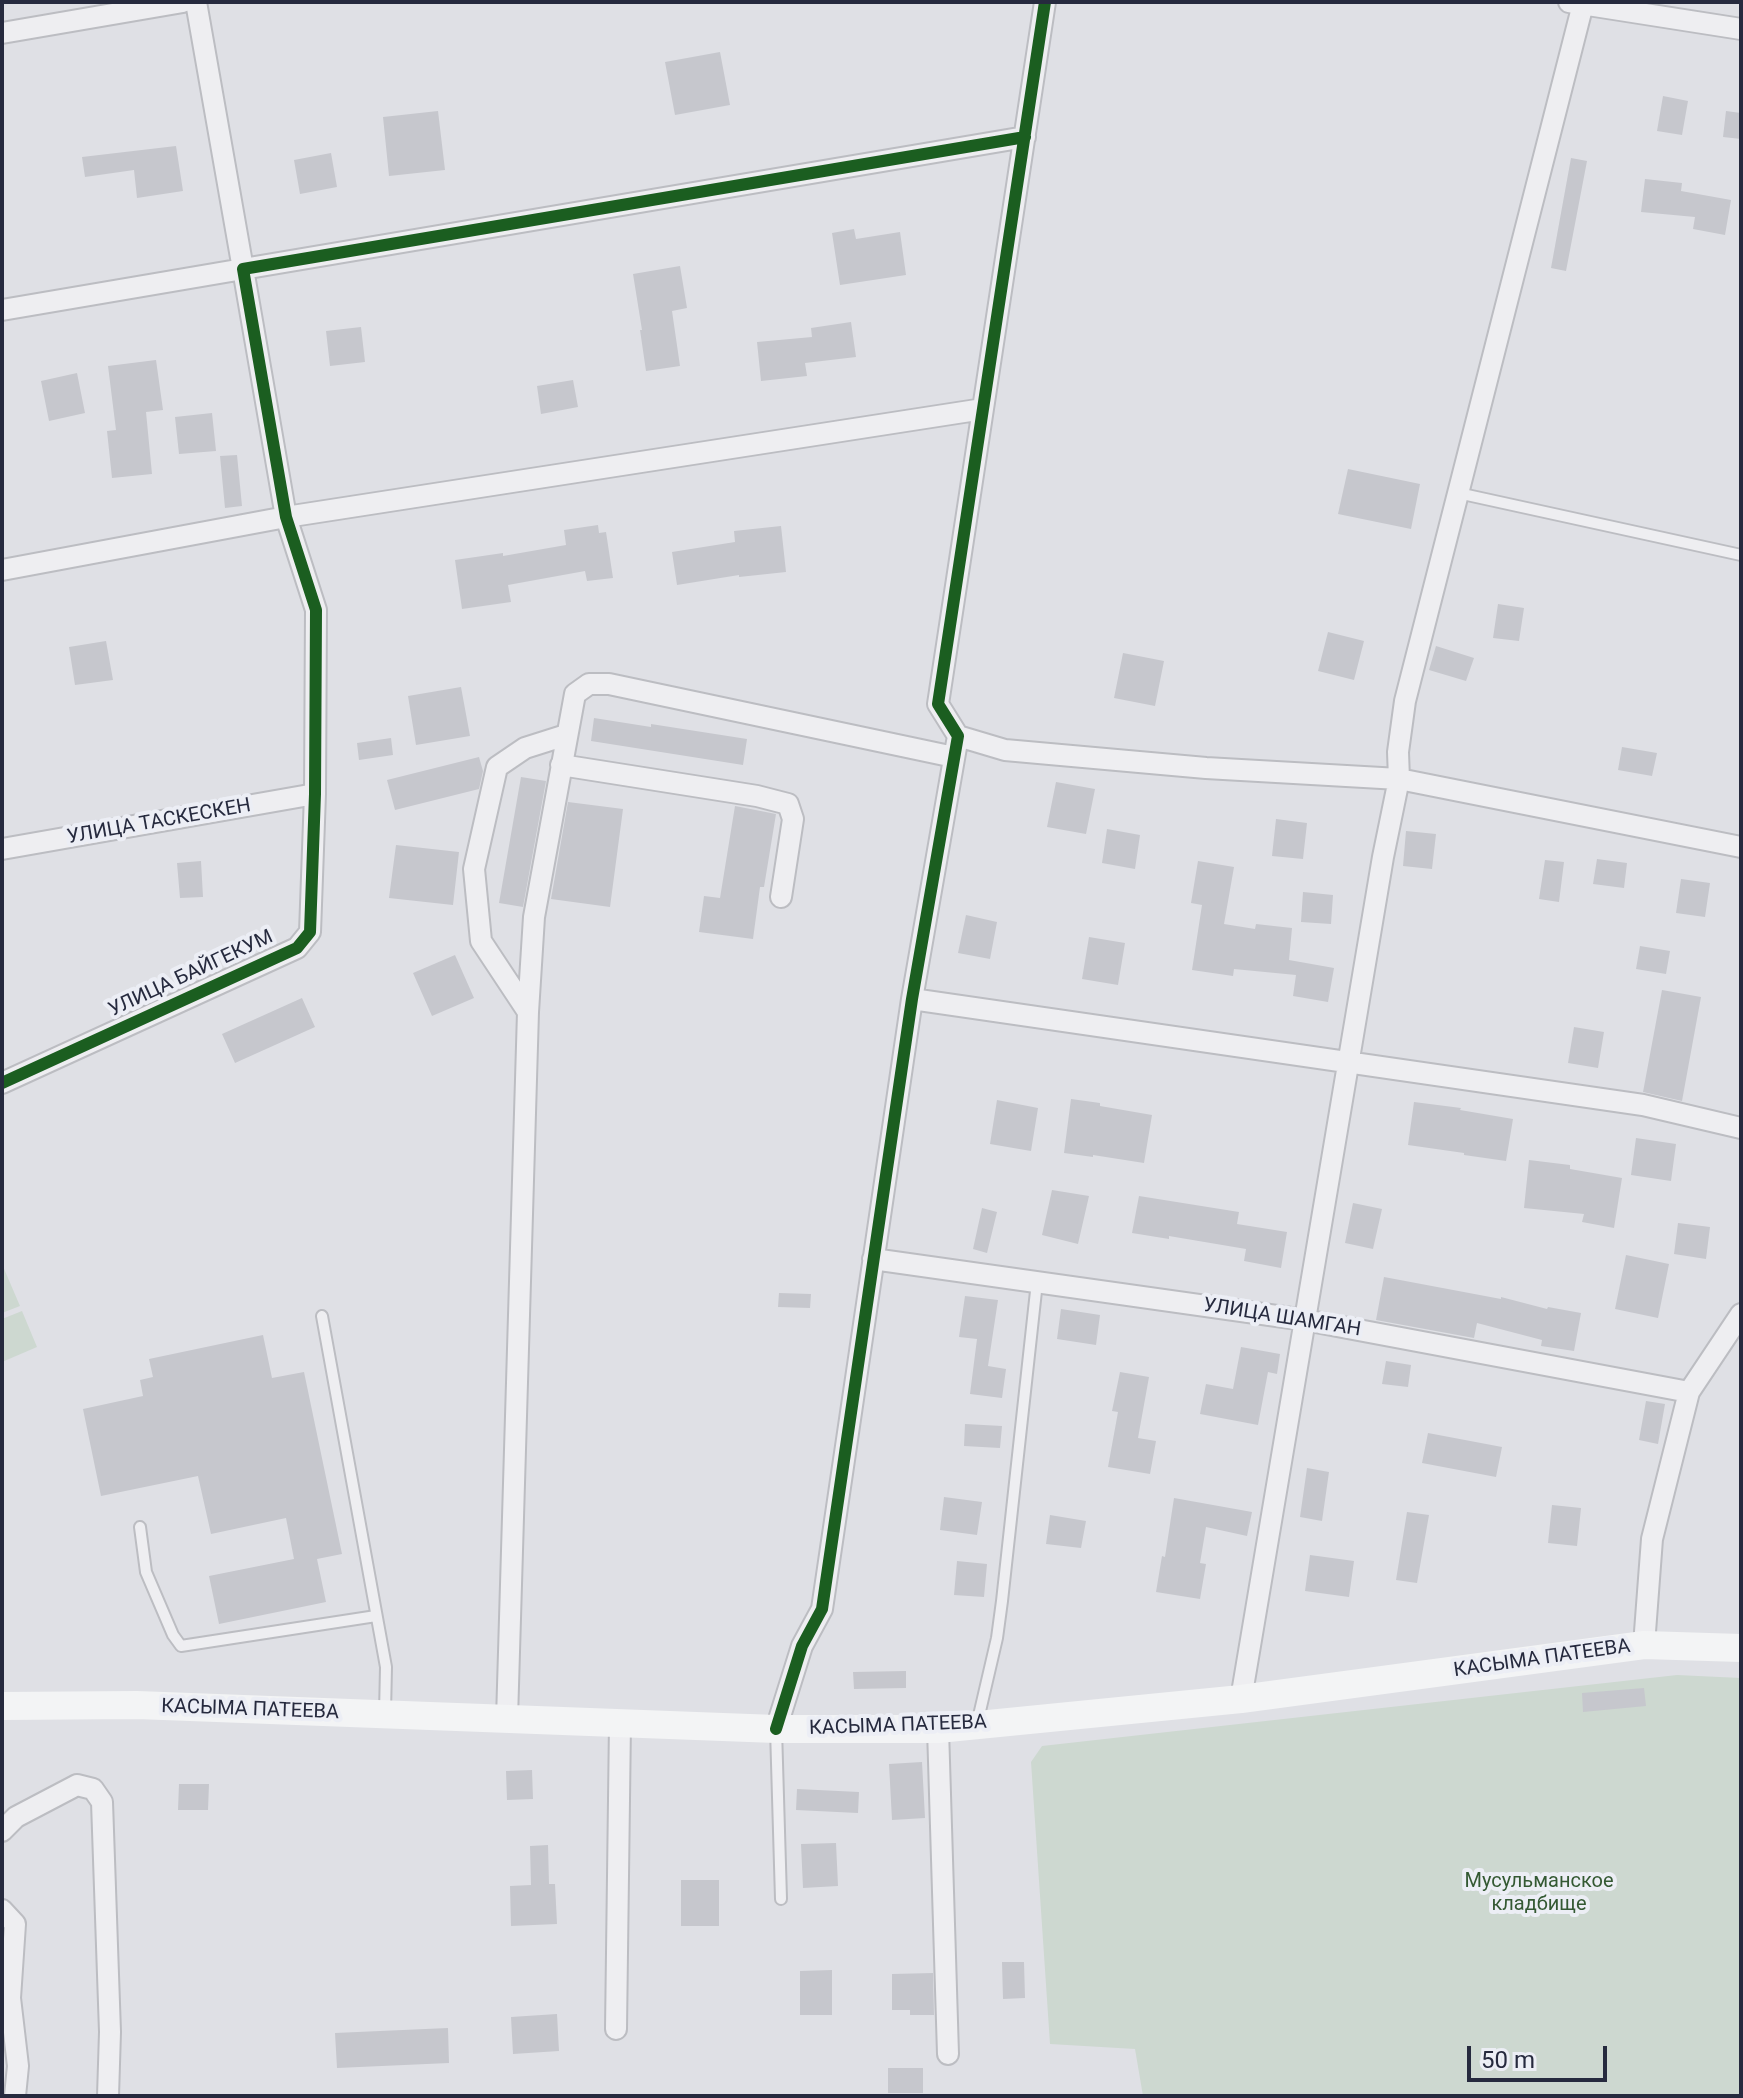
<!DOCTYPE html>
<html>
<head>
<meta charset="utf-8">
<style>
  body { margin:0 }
  #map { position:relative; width:1743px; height:2098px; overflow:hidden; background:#dfe0e5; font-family:Roboto,sans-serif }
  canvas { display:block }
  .frame { position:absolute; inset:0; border:4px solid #262a3e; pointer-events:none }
  .scale { position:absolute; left:1467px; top:2046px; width:140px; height:36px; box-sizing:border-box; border:4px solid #262a3e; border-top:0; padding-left:10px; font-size:24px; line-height:28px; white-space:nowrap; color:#262a3e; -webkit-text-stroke:6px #eceef5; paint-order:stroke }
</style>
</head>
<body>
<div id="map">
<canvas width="1743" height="2098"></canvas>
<div class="frame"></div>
<div class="scale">50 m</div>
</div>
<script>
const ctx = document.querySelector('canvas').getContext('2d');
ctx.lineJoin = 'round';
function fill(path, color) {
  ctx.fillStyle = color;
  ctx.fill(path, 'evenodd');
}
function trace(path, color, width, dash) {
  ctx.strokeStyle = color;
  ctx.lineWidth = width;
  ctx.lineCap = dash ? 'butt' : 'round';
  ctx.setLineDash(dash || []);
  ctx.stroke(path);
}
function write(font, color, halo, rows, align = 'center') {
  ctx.font = font + ' Roboto,sans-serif';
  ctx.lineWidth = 8;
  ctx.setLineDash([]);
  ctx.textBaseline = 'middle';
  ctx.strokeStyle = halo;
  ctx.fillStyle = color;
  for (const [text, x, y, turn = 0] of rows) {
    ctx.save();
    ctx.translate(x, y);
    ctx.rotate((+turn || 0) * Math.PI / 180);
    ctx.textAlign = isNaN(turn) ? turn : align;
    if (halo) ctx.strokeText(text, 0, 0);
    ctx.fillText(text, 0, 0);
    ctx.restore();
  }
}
const green = new Path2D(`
  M2 1264 20 1306 2 1313Z
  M22 1311 37 1347 2 1362V1319Z
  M1677 1675 1741 1678V2096H1143L1135 2049 1050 2044 1031 1762 1042 1746Z`);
const building = new Path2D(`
  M720 52 730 105 675 115 665 62Z
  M1663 96 1688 101 1682 135 1657 131Z
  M438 111 445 170 389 176 383 117Z
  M1726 111 1741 113V139L1723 137Z
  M176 146 183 191 137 198 134 170 85 177 82 157Z
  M331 153 337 187 300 194 294 160Z
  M1571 158 1587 161 1566 271 1551 268Z
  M1645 179 1682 183 1681 191 1731 200 1725 235 1693 229 1695 217 1641 212Z
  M854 229 856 239 900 232 906 275 840 285 832 233Z
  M680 266 687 308 672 311 680 366 646 371 640 330H642L633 274Z
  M851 322 856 357 805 363 807 376 761 381 757 342 812 337 811 328Z
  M361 327 365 362 330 366 326 331Z
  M156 360 163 410 146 412 152 474 112 478 107 431 116 430 108 366Z
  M77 373 85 413 49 421 41 381Z
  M573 380 578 407 541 414 537 386Z
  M212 413 216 451 179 454 175 417Z
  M237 455 242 506 225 508 220 456Z
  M1348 469 1420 484 1411 529 1338 514Z
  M598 525 599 533 606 532 613 578 587 581 585 571 508 585 511 602 462 609 455 560 503 553V556L566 545 564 530Z
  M781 526 786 572 739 577V575L677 585 672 552 735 542 734 531Z
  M1498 604 1524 608 1519 641 1493 638Z
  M1328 632 1364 641 1354 680 1318 671Z
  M106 641 113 680 75 685 69 647Z
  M1436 646 1474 658 1466 681 1429 670Z
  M1123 653 1164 661 1155 706 1114 698Z
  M461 687 470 736 416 745 408 696Z
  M594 718 651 727V724L747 739 743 765 591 741Z
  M391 738 393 755 359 760 357 743Z
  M1622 747 1657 753 1652 776 1618 770Z
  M479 757 483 771 479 789 395 810 387 780Z
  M521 777 546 781 523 907 499 903Z
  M1056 782 1095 789 1086 834 1047 827Z
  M568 802 623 809 610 907 551 899Z
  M735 806 776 814 764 887H760L753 939 699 932 704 896 720 898Z
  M1276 819 1307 823 1303 859 1272 856Z
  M1107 829 1140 835 1135 869 1102 863Z
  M1406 831 1436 834 1432 869 1403 866Z
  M396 845 459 852 453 905 389 898Z
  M1597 859 1627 863 1624 888 1593 884Z
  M1545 860 1564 862 1559 902 1539 899Z
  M201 861 203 897 180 898 177 863Z
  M1198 861 1234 867 1224 924 1255 929 1256 924 1292 928 1289 960 1334 968 1328 1002 1293 996 1296 975 1234 969 1233 976 1192 970 1202 905 1191 903Z
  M1681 879 1710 883 1705 917 1676 913Z
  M1303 892 1333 895 1331 924 1301 922Z
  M966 915 997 922 990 959 958 953Z
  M1089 937 1125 943 1118 985 1082 979Z
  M1640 946 1670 951 1666 974 1636 969Z
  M455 955 474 998 432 1016 413 973Z
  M1662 990 1701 997 1682 1101 1643 1092Z
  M302 998 315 1027 235 1063 222 1034Z
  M1574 1027 1604 1032 1598 1068 1568 1063Z
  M1071 1099 1100 1103V1106L1152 1115 1144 1163 1093 1155V1157L1064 1153Z
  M997 1100 1038 1108 1031 1151 990 1144Z
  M1414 1102 1461 1108 1460 1110 1513 1119 1506 1161 1464 1155V1153L1408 1145Z
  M1636 1138 1676 1144 1671 1181 1631 1175Z
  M1529 1160 1570 1165V1169L1622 1178 1614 1228 1582 1222 1584 1214 1524 1208Z
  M1052 1190 1089 1196 1078 1244 1042 1235Z
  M1139 1196 1239 1212 1237 1224 1287 1232 1281 1268 1244 1261 1246 1249 1169 1236V1239L1132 1233Z
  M1353 1203 1382 1209 1373 1249 1345 1243Z
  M982 1208 997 1212 987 1253 973 1249Z
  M1678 1223 1710 1227 1706 1259 1674 1254Z
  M1626 1255 1669 1264 1658 1318 1615 1309Z
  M1384 1277 1501 1299V1297L1547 1309 1548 1307 1581 1313 1574 1351 1541 1346 1542 1340 1477 1323 1474 1338 1376 1320Z
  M779 1293 811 1294 810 1308 778 1307Z
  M965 1296 998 1300 988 1366 1006 1369 1002 1398 970 1394 977 1339 959 1337Z
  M1061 1309 1100 1315 1096 1345 1057 1339Z
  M263 1335 272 1378 304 1372 342 1554 317 1559 326 1602 219 1624 209 1576 294 1559 286 1518 211 1534 198 1476 101 1496 83 1409 143 1396 140 1380 153 1377 149 1359Z
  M1241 1347 1280 1354 1277 1374 1268 1372 1258 1425 1200 1414 1206 1384 1233 1389Z
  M1386 1361 1411 1365 1408 1387 1382 1384Z
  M1120 1372 1149 1377 1138 1438 1156 1441 1150 1474 1108 1467 1118 1412 1112 1411Z
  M1646 1401 1665 1404 1658 1444 1639 1440Z
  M965 1424 1002 1426 1000 1448 964 1446Z
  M1428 1433 1502 1447 1496 1477 1422 1463Z
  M1307 1468 1329 1472 1322 1521 1300 1517Z
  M944 1497 982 1502 977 1535 940 1530Z
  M1174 1498 1252 1512 1247 1536 1206 1527 1200 1563 1206 1564 1200 1599 1156 1592 1162 1556 1165 1557Z
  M1552 1505 1581 1508 1577 1546 1548 1543Z
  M1407 1512 1429 1515 1417 1583 1396 1580Z
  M1050 1515 1086 1521 1081 1548 1046 1544Z
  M1310 1555 1354 1561 1349 1597 1305 1591Z
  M957 1561 987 1564 984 1597 954 1595Z
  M906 1671V1688L854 1689 853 1672Z
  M1644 1688 1646 1706 1583 1712 1582 1693Z
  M922 1762 925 1818 892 1820 889 1764Z
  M532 1770 533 1799 507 1800 506 1771Z
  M179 1784H209L208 1810H178Z
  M797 1789 859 1792 858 1813 796 1810Z
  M836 1843 838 1886 803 1888 801 1844Z
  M548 1845 549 1884H555L557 1924 511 1926 510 1886 531 1885 530 1846Z
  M681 1880H719V1926H681Z
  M1002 1962H1024L1025 1998 1003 1999Z
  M832 1970V2015H800V1971Z
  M933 1973 934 2015H910V2010H892V1974Z
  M557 2014 559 2051 513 2054 511 2017Z
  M448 2028 449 2063 337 2068 335 2033Z
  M888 2068H923V2093H888Z`);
const lane = new Path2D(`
  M1458 493 1741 555
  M322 1316 386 1667 385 1713
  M140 1527 146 1572 173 1635 181 1646 376 1616
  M977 1724 997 1638 1002 1601 1037 1282
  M776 1729 781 1899`);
const street = new Path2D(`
  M1569 2 1741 29
  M2 33 183 2
  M2 310 243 269 196 2
  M2 570 286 517 983 409
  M958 736 1005 750 1206 768 1399 779 1741 847
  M561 765 757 796 788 804 793 819 781 897
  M2 849 315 794
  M912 999 1643 1105 1741 1128
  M528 1012 481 941 474 869 497 767 525 748 566 735
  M2 1083 297 948 310 932 315 794 316 610 286 517 243 269 1025 137
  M873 1259 1305 1320 1689 1392
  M1644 1645 1652 1539 1689 1392 1741 1314
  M1241 1699 1383 857 1399 779 1398 752 1405 701 1583 4
  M507 1719 528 1012 534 917 575 694 589 684H609L954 757
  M776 1729 802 1646 822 1609 912 999 958 736 938 704 1045 2
  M938 1729 948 2054
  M2 1831 16 1817 77 1785 93 1789 102 1802 110 2032 108 2096
  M2 1910 15 1924 10 1998 18 2066 15 2096
  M616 2029 620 1723`);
const secondary = new Path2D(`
  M2 1706 137 1705 776 1729H938L1241 1699 1644 1645 1741 1648`);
const cycleway = new Path2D(`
  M2 1083 297 948 310 932 315 794 316 610 286 517 243 269 1025 137
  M776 1729 802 1646 822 1609 912 999 958 736 938 704 1045 2`);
const streetNames = [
  ["УЛИЦА ТАСКЕСКЕН",159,822,-10],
  ["УЛИЦА БАЙГЕКУМ",191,974,-25],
  ["УЛИЦА ШАМГАН",1282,1318,9],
  ["КАСЫМА ПАТЕЕВА",1542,1659,-8],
  ["КАСЫМА ПАТЕЕВА",250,1710,2],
  ["КАСЫМА ПАТЕЕВА",898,1726,-2]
];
const parkNames = [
  ["Мусульманское",1539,1882],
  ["кладбище",1539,1905]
];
fill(green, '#cdd8d0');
fill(building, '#c6c7cd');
trace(lane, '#bcbdc2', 14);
trace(street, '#bcbdc2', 24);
trace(lane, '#eeeef1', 10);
trace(street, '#eeeef1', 20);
trace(secondary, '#f3f4f5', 28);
trace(cycleway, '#1b5e20', 12);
write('20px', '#262a3e', '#eceef5', streetNames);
write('20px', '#345933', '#eceef5', parkNames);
</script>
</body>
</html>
